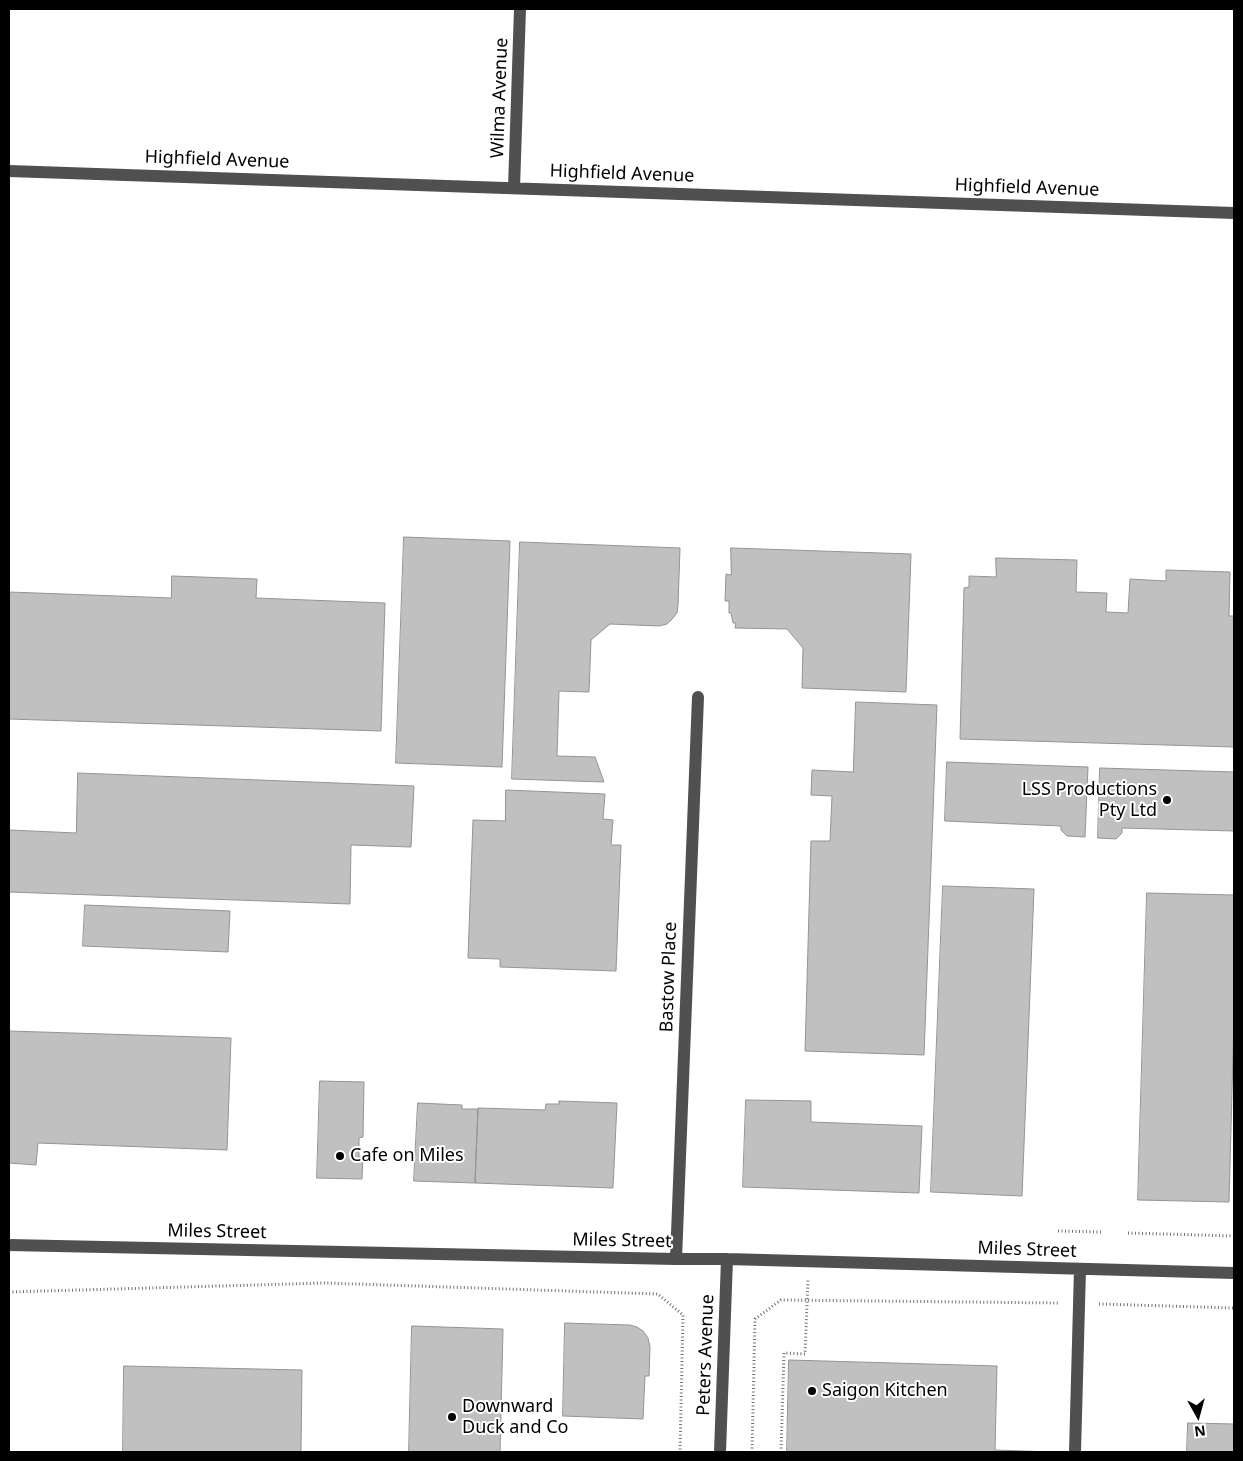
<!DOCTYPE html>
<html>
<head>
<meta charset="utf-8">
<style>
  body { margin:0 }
  #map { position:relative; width:1243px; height:1461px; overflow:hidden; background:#fff; font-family:"Noto Sans",sans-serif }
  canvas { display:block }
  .frame { position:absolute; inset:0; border:10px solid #000; pointer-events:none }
  .north { position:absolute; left:1173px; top:1391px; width:50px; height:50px; -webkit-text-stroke:4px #fff; paint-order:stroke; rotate:173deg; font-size:14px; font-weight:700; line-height:20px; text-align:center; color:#000 }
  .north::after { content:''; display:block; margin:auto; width:18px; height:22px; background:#000; clip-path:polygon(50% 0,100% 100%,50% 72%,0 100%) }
</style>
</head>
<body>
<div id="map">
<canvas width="1243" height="1461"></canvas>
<div class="frame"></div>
<div class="north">N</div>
</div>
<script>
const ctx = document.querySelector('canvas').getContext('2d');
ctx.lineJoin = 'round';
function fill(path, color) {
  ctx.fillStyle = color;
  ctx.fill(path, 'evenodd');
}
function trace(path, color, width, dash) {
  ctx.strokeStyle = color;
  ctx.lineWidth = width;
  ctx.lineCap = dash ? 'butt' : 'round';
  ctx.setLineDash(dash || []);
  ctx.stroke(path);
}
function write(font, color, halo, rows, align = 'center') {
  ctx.font = font + ' "Noto Sans",sans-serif';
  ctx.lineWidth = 4;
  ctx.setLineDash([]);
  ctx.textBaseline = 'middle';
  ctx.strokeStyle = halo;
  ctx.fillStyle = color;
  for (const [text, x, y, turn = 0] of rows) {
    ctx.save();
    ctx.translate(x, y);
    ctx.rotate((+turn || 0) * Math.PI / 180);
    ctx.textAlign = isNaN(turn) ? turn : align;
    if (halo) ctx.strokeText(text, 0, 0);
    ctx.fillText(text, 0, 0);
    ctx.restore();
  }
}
const building = new Path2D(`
  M404 537 510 541 502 767 396 763Z
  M520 542 680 548 678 605 677 613 673 618 667 624 659 626 610 624 591 640 589 692 559 691 557 756 595 757 604 782 512 779Z
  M731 548 911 554 906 692 802 688 803 648 787 629 735 628 736 623H733L731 613H729V601H725L726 574 731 575Z
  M996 558 1077 560 1076 592 1107 593 1106 612 1128 613 1130 579 1166 581V570L1230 572 1229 616H1234V747L960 739 964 588 969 587V576L996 577Z
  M172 576 257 579 256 598 385 603 381 731 9 719V592L171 598Z
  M856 702 937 705 924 1055 805 1051 811 841H830L832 796 811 795 812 770 853 772Z
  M947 762 1088 767 1085 837 1067 836 1061 830V826L945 821Z
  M1100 768 1234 772V831L1122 828V833L1116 839 1098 838Z
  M78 773 414 786 411 847 351 845 350 904 9 892V830L76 833Z
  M506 790 605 794 603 819 613 820 611 845H621L616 971 500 967V959L468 958 473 820 505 821Z
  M943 886 1034 889 1022 1196 931 1192Z
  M1147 893 1234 895V1019L1229 1202 1138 1200Z
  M85 905 230 911 228 952 83 946Z
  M9 1031 231 1038 227 1150 38 1143 36 1165 9 1163Z
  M320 1081 364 1082 363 1137 359 1138V1157L363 1156 362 1179 317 1178Z
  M746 1100 811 1101V1122L922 1126 919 1193 743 1187Z
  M559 1101 617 1103 613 1188 475 1183 478 1108 545 1110 546 1104H559Z
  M418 1103 462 1105V1109H478L475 1183 414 1181Z
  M565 1323 630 1325 637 1327 643 1331 648 1338 650 1347 649 1376H645L643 1419 563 1416Z
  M412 1326 503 1329 500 1452H409Z
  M789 1360 997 1366 995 1450 1052 1452H787Z
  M124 1366 302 1370 301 1452H123Z
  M1188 1423 1234 1424V1452H1187Z`);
const path = new Path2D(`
  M1058 1231 1101 1232
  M1128 1233 1234 1236
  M9 1292 325 1283 658 1294 683 1315 680 1452
  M1099 1304 1234 1308
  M752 1452 755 1319 781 1300 1060 1303
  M781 1452 784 1353 805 1354 808 1280`);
const minor = new Path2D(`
  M9 171 1234 213
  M514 188 520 9
  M9 1245 676 1259H727L1234 1273
  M676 1259 698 697
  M720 1452 727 1259
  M1075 1452 1080 1269`);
const markers = [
  [1167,800,5,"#000"],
  [340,1156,5,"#000"],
  [812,1391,5,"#000"],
  [452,1417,5,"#000"]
];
const streetNames = [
  ["Wilma Avenue",500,98,-88],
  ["Highfield Avenue",217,160,2],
  ["Highfield Avenue",622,174,2],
  ["Highfield Avenue",1027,188,2],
  ["Bastow Place",669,977,-88],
  ["Miles Street",217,1232,1],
  ["Miles Street",622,1241,1],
  ["Miles Street",1027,1250,2],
  ["Peters Avenue",706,1355,-88]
];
const poiNames = [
  ["LSS Productions",1157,790,"right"],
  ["Pty Ltd",1157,811,"right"],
  ["Cafe on Miles",350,1156],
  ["Saigon Kitchen",822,1391],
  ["Downward",462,1407],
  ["Duck and Co",462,1428]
];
fill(building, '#c0c0c0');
trace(building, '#949494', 1);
trace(path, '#727272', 3, [1, 2.5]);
trace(minor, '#505050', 12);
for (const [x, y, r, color] of markers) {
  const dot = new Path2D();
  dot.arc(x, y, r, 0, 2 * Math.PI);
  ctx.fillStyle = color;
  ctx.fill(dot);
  trace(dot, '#fff', 2);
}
write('18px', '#000', '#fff', streetNames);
write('18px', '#000', '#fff', poiNames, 'left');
</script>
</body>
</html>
